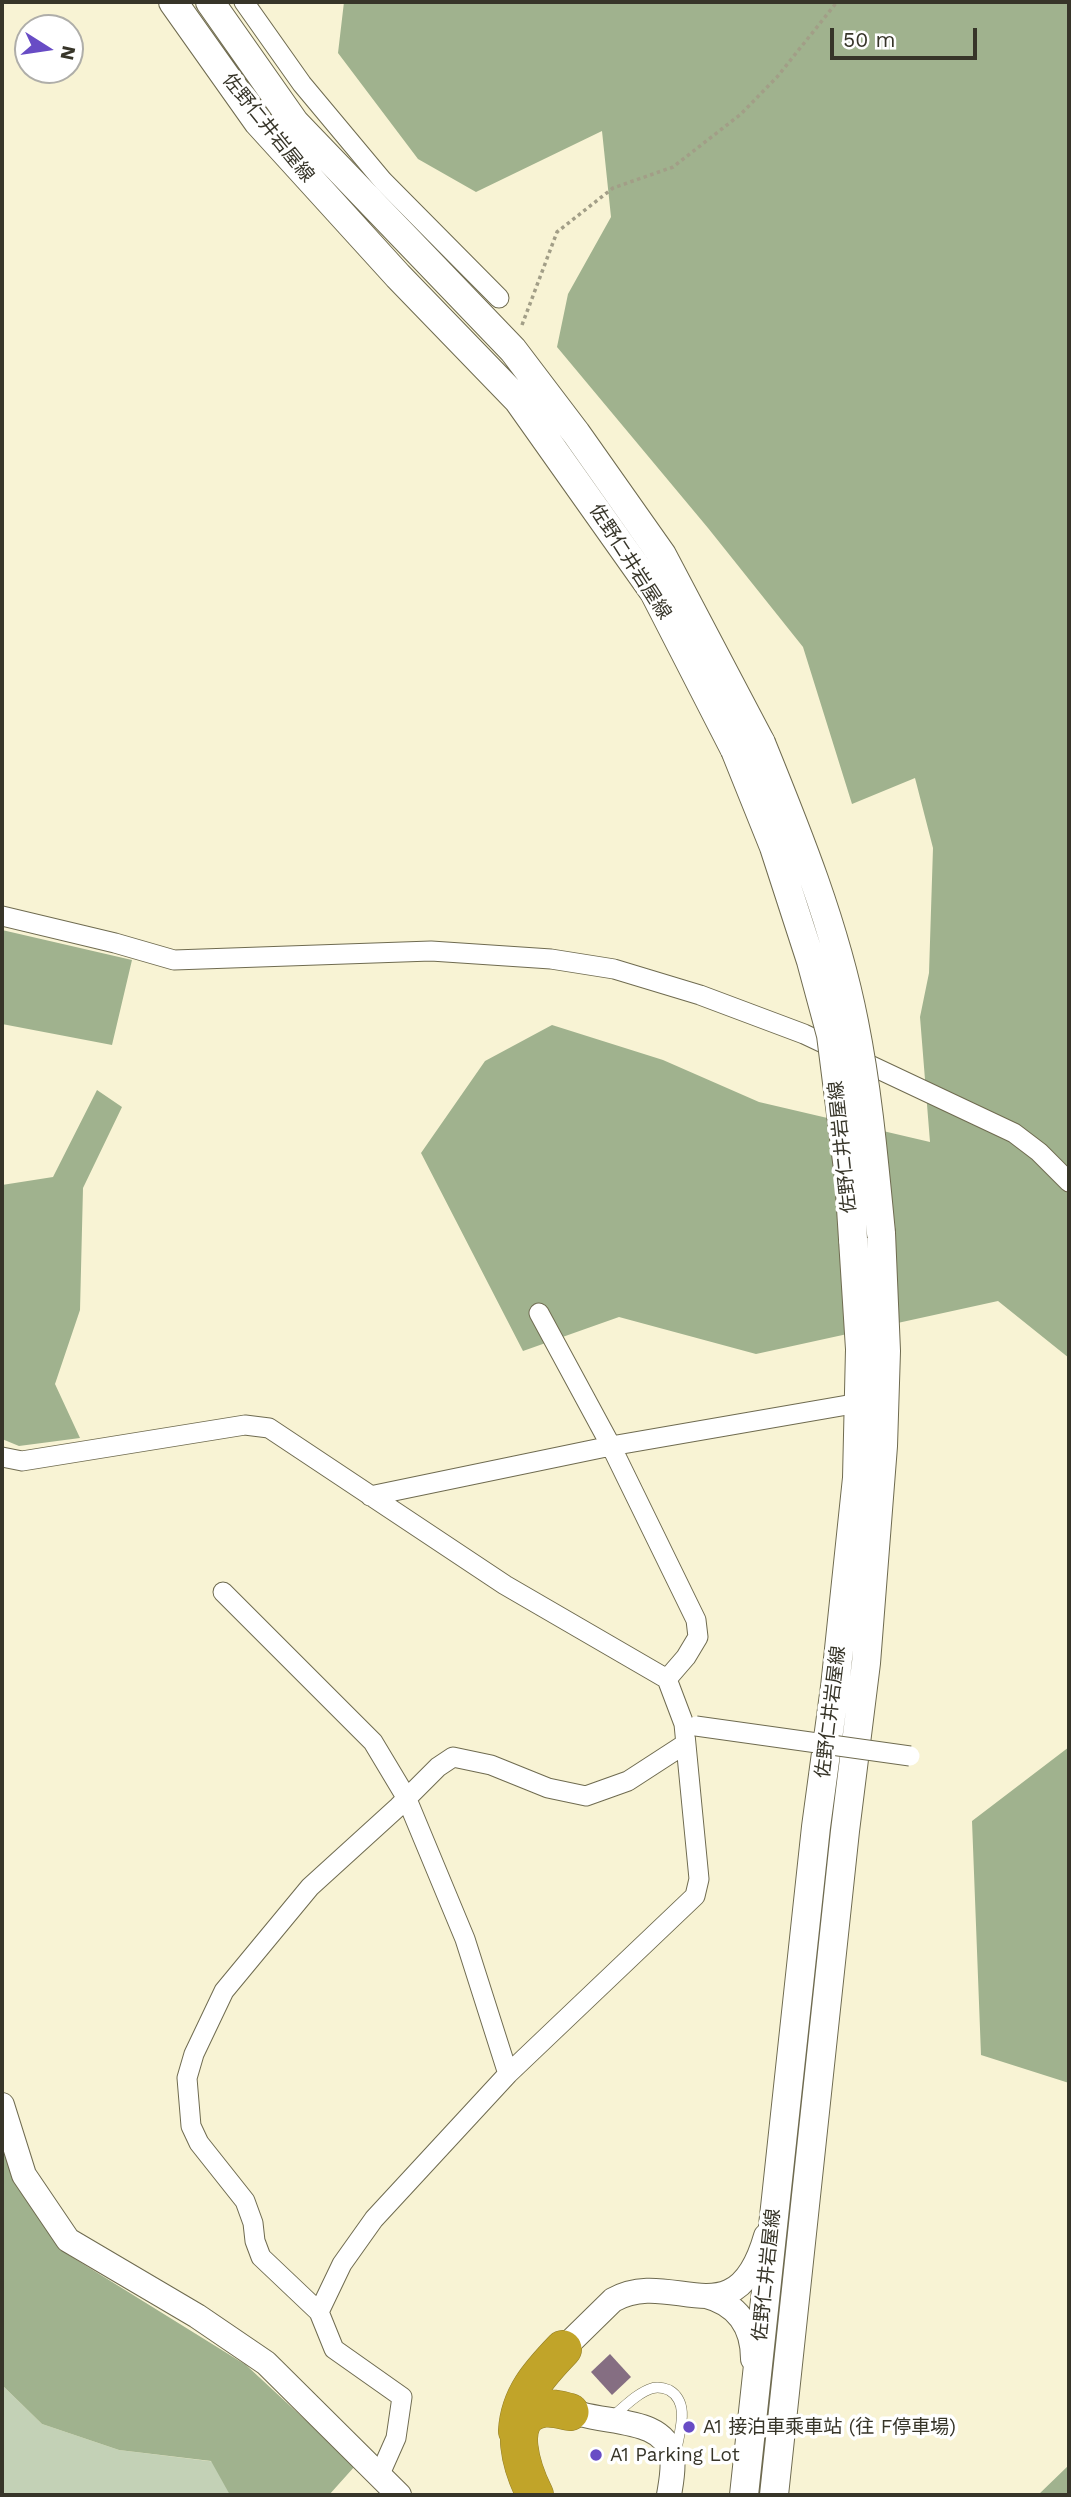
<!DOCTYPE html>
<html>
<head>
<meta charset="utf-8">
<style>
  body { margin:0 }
  #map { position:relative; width:1071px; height:2497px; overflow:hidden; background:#f8f3d4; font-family:"Work Sans",sans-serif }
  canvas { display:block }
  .frame { position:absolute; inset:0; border:4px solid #373529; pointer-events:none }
  .north { position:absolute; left:14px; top:14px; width:70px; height:70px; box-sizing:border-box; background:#fff; border:2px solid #afaea9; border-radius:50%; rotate:102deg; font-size:19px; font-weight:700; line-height:28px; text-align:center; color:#373529 }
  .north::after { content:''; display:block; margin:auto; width:24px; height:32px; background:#684cc5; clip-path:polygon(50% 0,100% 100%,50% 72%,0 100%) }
  .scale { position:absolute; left:830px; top:28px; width:147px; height:32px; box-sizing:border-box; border:4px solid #373529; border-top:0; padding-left:9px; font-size:21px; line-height:24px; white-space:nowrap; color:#373529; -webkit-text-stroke:5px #fff; paint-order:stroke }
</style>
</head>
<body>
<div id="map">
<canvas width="1071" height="2497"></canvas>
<div class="frame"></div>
<div class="north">N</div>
<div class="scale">50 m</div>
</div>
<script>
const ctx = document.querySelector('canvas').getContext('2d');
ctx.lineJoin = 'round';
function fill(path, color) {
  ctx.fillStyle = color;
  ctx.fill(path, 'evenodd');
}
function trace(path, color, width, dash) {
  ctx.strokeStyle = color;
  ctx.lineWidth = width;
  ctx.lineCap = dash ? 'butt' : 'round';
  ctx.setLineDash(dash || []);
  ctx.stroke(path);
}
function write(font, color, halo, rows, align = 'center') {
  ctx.font = font + ' "Work Sans","Noto Sans JP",sans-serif';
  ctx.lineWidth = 7;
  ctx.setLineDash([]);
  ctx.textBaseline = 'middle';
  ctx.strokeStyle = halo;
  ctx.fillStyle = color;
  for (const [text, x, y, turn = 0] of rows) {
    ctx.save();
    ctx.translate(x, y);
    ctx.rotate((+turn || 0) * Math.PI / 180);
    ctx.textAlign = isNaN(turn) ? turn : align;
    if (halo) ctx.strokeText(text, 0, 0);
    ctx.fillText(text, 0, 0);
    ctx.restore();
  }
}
const green = new Path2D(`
  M2 2385 42 2424 119 2450 225 2463 241 2495H2Z`);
const forest = new Path2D(`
  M344 2H1069V1358L998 1301 756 1354 619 1317 523 1351 421 1153 485 1061 552 1025 663 1060 759 1102 930 1142 920 1017 929 973 933 848 915 778 852 804 803 647 708 528 557 347 568 294 611 217 602 131 476 192 418 159 338 53Z
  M2 930 132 960 112 1045 2 1024Z
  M97 1090 122 1107 83 1188 80 1310 55 1384 80 1438 19 1446 2 1439V1185L53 1177Z
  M1069 1747V2083L981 2055 972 1821Z
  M2 2119 67 2254 246 2365 355 2466 329 2495H230L211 2461 119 2450 42 2424 2 2385Z
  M1069 2465V2495H1038Z`);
const building = new Path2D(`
  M610 2354 631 2377 612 2395 591 2372Z`);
const path = new Path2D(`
  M522 325 557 232 613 188 673 167 741 114 777 77 837 2`);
const service = new Path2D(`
  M611 2418C623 2408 638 2392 653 2388 658 2387 664 2388 669 2390 691 2403 679 2432 676 2452`);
const minor = new Path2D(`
  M244 2 302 84 383 181 499 298
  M2 916 115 943 174 960 431 951 551 959 614 969 700 995 804 1034 1014 1133 1039 1152 1069 1182
  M539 1313 611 1446 696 1620 698 1637 686 1657 667 1679
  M2 1457 22 1461 245 1425 269 1428 505 1585 667 1679 684 1724 699 1879 695 1896 508 2074 374 2219 342 2264 319 2312
  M370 1496 611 1446 859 1403
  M223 1592 373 1742 406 1797 465 1939 508 2074
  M380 2474 396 2438 402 2397 334 2349 319 2312 261 2257 255 2241 253 2223 245 2201 199 2143 191 2126 187 2078 194 2054 224 1991 310 1887 398 1807 438 1767 453 1757 491 1765 548 1788 586 1796 628 1781 685 1744`);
const tertiary = new Path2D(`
  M2 2105 24 2175 68 2240 197 2316 266 2363 399 2495
  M706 2296C737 2304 753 2326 753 2359
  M555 2361 563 2349 613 2300C672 2266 735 2344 766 2236
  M559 2404C589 2428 664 2411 672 2457 674 2469 671 2483 669 2495`);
const secondary = new Path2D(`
  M173 2 258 122 398 276 518 400 654 592 735 750
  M210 2 295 123 513 350 576 433 662 555 761 743
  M744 2495 816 1827 835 1687 857 1478 860 1349 853 1239
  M774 2495 845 1831 866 1663 883 1446 886 1351 881 1233`);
const motorway = new Path2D(`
  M517 2431C519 2396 539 2374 563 2349
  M535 2495C524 2473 502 2416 542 2409 551 2407 561 2410 570 2412`);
const minorBridge = new Path2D(`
  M696 1726 910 1756`);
const secondaryBridge = new Path2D(`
  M761 743C798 834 835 925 854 1022 868 1092 874 1162 881 1233
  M735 750 774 847 811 961 831 1035 849 1177 853 1239`);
const markers = [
  [689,2427,7,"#684cc5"],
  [596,2455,7,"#684cc5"]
];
const streetNames = [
  ["佐野仁井岩屋線",268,128,51],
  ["佐野仁井岩屋線",630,562,57],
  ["佐野仁井岩屋線",843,1147,-96],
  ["佐野仁井岩屋線",831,1712,-83],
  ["佐野仁井岩屋線",767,2275,-84]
];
const poiNames = [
  ["A1 接泊車乘車站 (往 F停車場)",703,2427],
  ["A1 Parking Lot",610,2455]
];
fill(green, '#c3d1b6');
fill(forest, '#a0b28e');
fill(building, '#856e82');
trace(service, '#6f6b50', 11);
trace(minor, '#6f6b50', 21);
trace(tertiary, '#6f6b50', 26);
trace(secondary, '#6f6b50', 30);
trace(motorway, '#917d29', 38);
trace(path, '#a29e87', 3.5, [3.5, 3.5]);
trace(service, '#fff', 10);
trace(minor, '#fff', 19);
trace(tertiary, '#fff', 24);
trace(secondary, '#fff', 28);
trace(motorway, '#c1a429', 37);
trace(minorBridge, '#6f6b50', 21, []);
trace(secondaryBridge, '#6f6b50', 30, []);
trace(minorBridge, '#fff', 19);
trace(secondaryBridge, '#fff', 28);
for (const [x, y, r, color] of markers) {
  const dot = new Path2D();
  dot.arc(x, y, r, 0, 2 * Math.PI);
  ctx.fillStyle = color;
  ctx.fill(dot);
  trace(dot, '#fff', 2.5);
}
write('19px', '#373529', '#fff', streetNames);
write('19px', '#373529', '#fff', poiNames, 'left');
</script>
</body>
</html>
